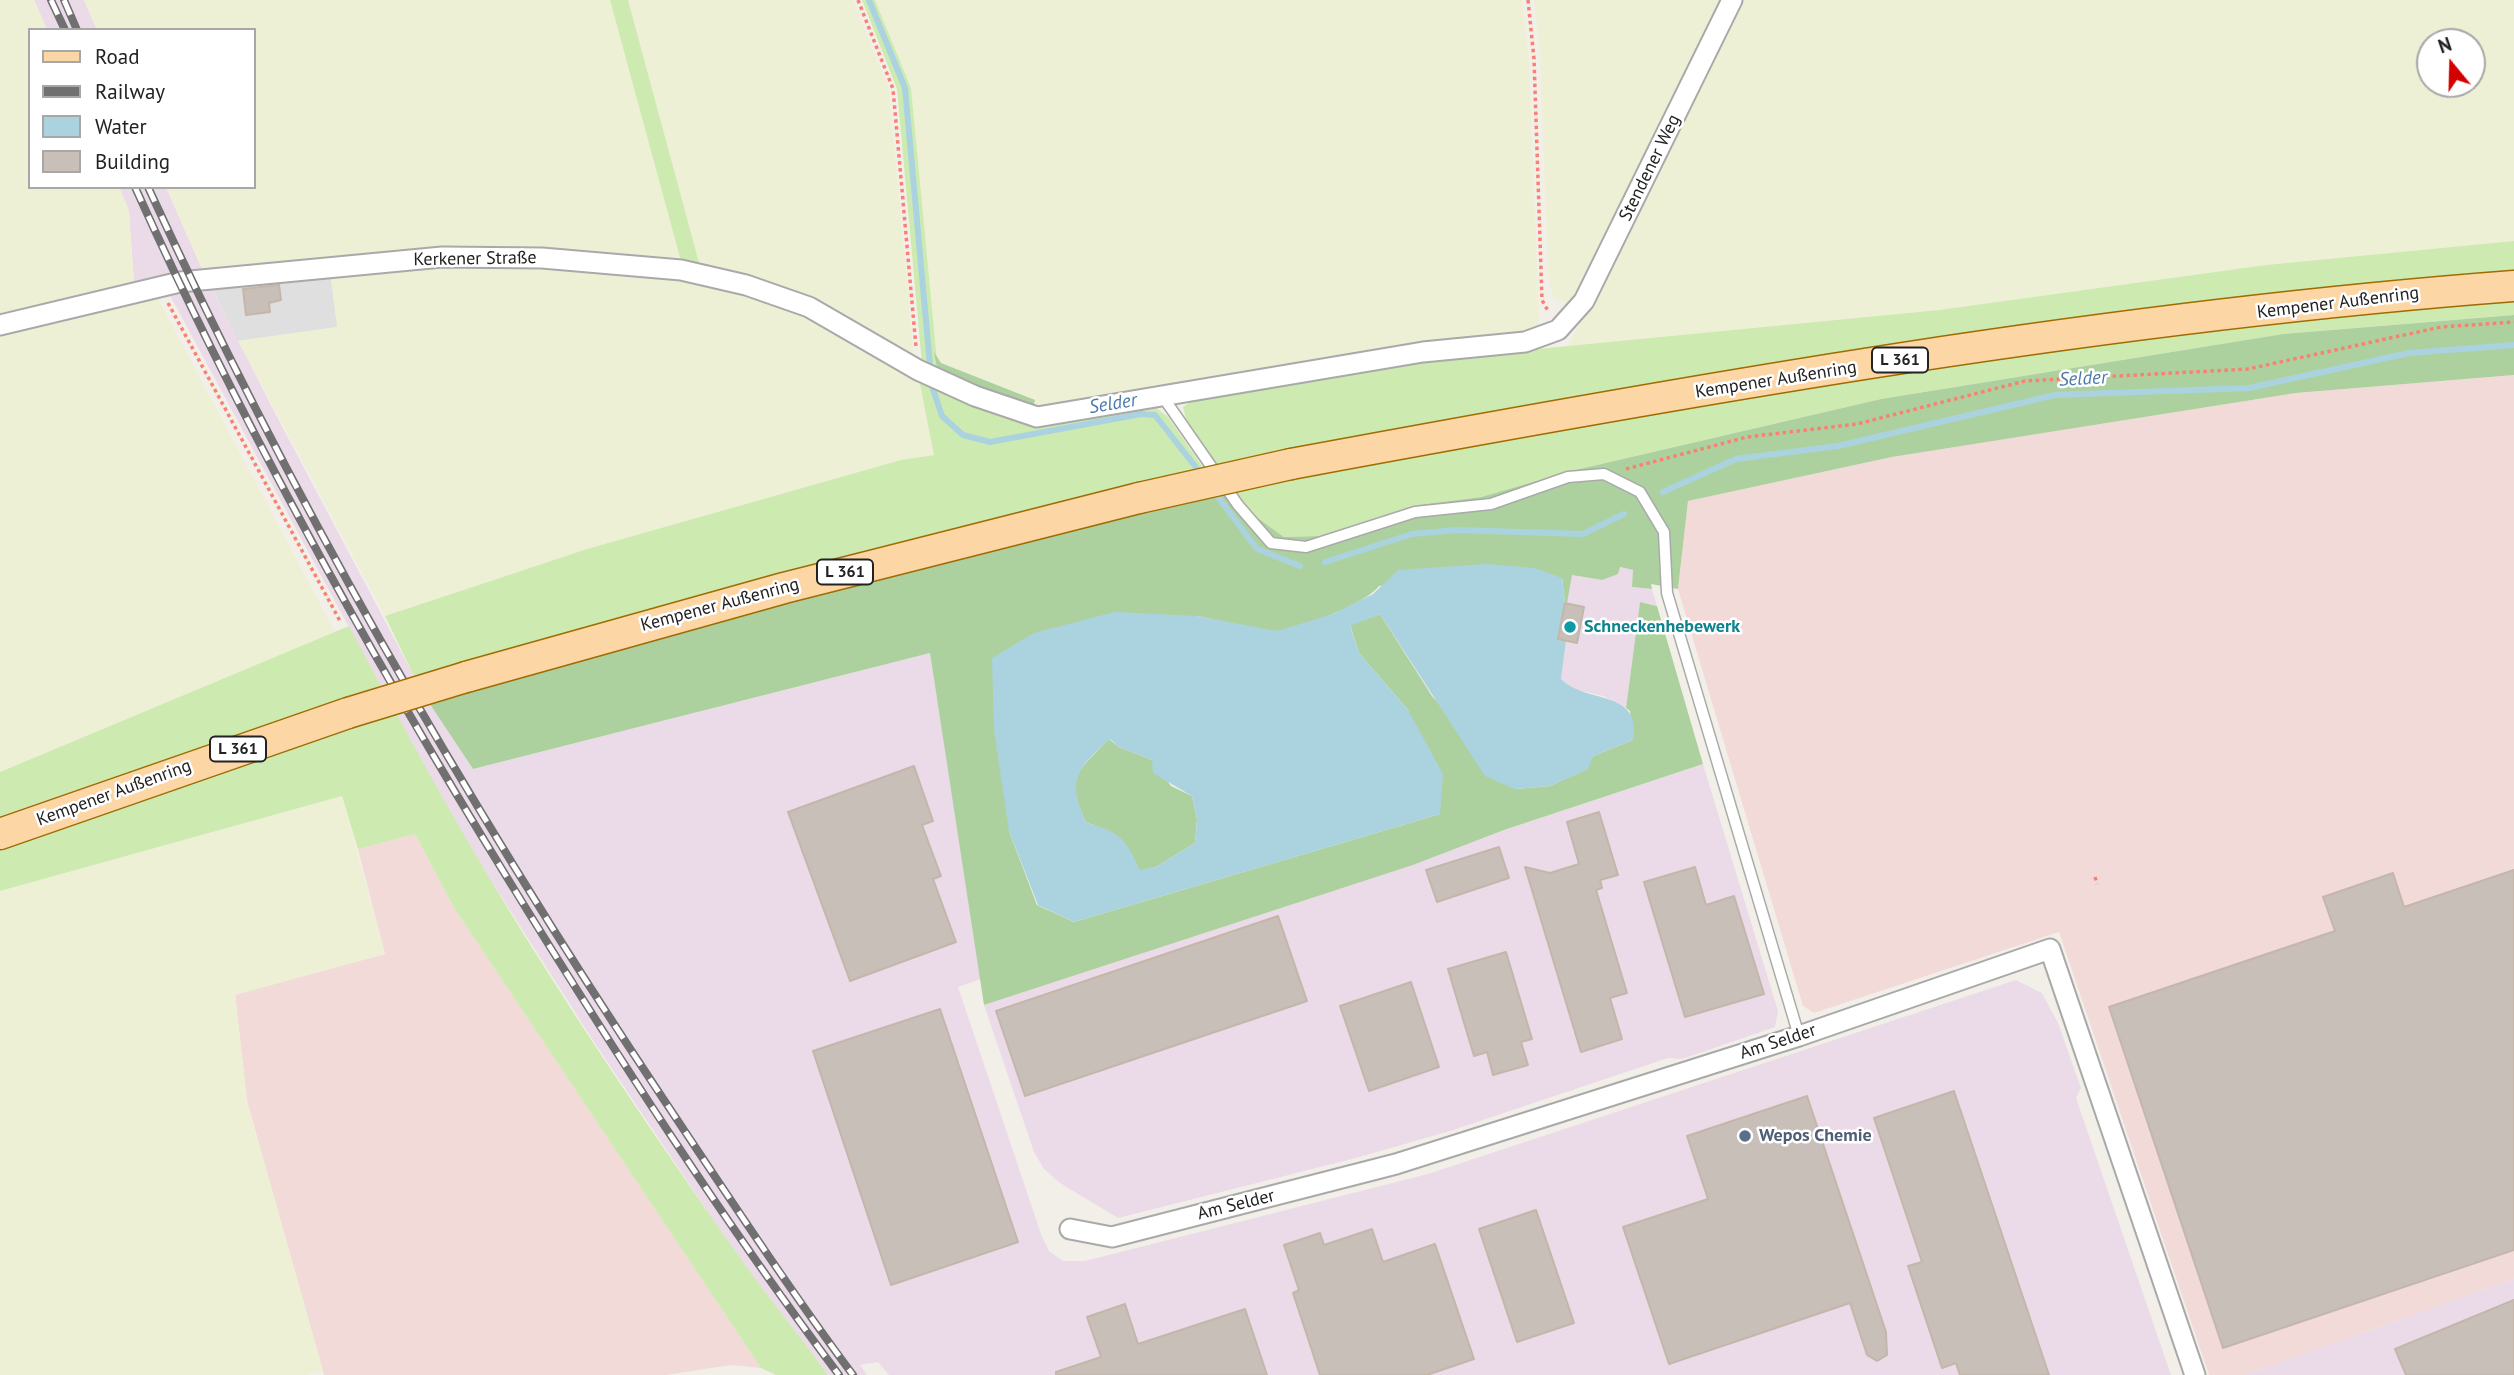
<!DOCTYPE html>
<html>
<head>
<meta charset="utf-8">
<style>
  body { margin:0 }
  #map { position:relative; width:2514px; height:1375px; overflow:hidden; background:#f2efe9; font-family:"PT Sans",sans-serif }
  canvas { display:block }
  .legend { position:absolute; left:28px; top:28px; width:228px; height:161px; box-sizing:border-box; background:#fff; border:2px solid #a7a7a7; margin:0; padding:9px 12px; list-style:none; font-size:21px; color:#222 }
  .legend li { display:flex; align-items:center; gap:14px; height:35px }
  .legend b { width:35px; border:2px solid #a7a7a7 }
  .north { position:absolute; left:2416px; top:28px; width:70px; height:70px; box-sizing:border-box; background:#fff; border:2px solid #a7a7a7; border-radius:50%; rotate:341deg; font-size:19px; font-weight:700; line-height:28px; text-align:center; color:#222 }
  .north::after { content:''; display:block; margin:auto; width:24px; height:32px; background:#d40000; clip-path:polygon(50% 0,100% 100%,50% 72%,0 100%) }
</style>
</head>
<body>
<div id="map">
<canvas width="2514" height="1375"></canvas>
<ul class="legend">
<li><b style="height:9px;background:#fcd6a4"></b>Road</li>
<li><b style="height:9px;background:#707070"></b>Railway</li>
<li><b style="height:19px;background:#aad3df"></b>Water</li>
<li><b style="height:19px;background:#c7bfb8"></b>Building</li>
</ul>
<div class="north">N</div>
</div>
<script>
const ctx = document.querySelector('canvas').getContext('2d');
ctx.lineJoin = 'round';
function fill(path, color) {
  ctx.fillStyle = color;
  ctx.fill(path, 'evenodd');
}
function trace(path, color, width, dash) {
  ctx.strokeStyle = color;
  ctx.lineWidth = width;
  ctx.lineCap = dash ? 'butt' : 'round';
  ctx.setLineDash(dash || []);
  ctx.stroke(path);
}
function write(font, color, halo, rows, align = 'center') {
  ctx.font = font + ' "PT Sans",sans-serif';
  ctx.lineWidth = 5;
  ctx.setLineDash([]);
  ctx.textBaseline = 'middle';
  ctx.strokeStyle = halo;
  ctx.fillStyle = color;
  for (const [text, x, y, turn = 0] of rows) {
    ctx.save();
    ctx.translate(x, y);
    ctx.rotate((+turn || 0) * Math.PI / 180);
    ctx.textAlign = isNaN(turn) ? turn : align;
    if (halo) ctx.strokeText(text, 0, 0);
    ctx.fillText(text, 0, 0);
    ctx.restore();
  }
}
const residential = new Path2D(`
  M330 272 338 327 238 341 212 288Z`);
const commercial = new Path2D(`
  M2514 375V1279L2245 1375H2209L2059 932 1814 1013 1803 1006 1678 589 1688 501 1892 457 2296 393Z
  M415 834 454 908 761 1368 731 1365 666 1375H324L247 1101 235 994 385 954 358 849Z`);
const industrial = new Path2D(`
  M34 0H84L97 30H47Z
  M119 187H166L202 269 275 413 414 676 473 769 930 653 981 979 958 987 1041 1234 1049 1251 1063 1261H1085L1428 1174 2016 980 2042 993 2058 1023 2081 1088 2076 1098 2171 1375H889L878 1362 860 1365 867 1375H828L734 1251 594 1042 455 824 166 288 134 285 129 211Z
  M1619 567 1634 570 1632 587 1652 589 1657 606 1640 602 1626 708 1603 696 1570 688 1561 679 1566 642 1558 639 1572 575 1602 580Z
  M1703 764 1778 1011 1775 1027 1682 1059 1668 1058 1450 1131 1356 1158 1118 1218 1060 1183 1044 1169 1034 1152 984 1005 1413 865 1504 830Z
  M2514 1279V1375H2245Z`);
const farmland = new Path2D(`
  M0 0H34L47 30H30V187H119L129 211 134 285 0 320Z
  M84 0H610L682 265 202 269 166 187H254V30H97Z
  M628 0H853L889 89 914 359 701 270Z
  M875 0H1522L1529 58 1539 319 1536 329 1525 335 1052 410 1033 405 1035 400 941 363 934 352 911 88Z
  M1534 0H1727L1573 305 1554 299 1548 277 1540 57Z
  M1740 0H2514V241L2266 265 1939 310 1567 348ZM2430 42H2472V84H2430Z
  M452 263 584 267 680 276 745 291 806 313 918 374 935 455 901 460 587 549 385 616 238 341 337 327 330 272Z
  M156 295 335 632 0 772V332Z
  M342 796 385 954 235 995 247 1101 323 1371 306 1375H0V891Z`);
const grass = new Path2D(`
  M610 0H628L701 270 682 265Z
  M862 0H875L911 88 938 372 922 364 897 89Z
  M2514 241V275L1218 467 1188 428 1183 407 1202 395 1424 360 1939 310 2266 265Z
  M2514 298V315L2283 334 1881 399 1571 471 1481 497 1417 505 1320 536 1284 537 1255 516 1235 491 1649 412 2024 353Z
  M918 374 1014 416 1155 407 1168 417 1205 470 1148 481 414 676 385 616 587 549 901 460 934 455Z
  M349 626 381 686 0 816V772Z
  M393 707C492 895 611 1074 733 1248 763 1291 797 1332 828 1375H776L761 1368 454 908 415 834 358 849 342 796 0 891V849L228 764Z`);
const forest = new Path2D(`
  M2514 315V375L2296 393 1892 457 1688 501 1678 589 1651 584 1652 589 1632 587 1633 570 1620 567 1618 574 1602 580 1572 575 1567 603 1565 602 1562 578 1379 586C1367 603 1298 630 1277 631 1254 632 1220 620 1197 616L1009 831 1037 905 1074 922 1440 814 1408 710 1359 653 1350 625 1380 614 1432 696 1516 789 1550 786 1587 769 1593 756 1633 740 1630 711 1626 708 1640 602 1657 606 1703 764 1504 830 1413 865 984 1005 930 653 473 769 428 701 860 581 1235 491 1255 516 1284 537 1320 536 1417 505 1481 497 1571 471 1881 399 2283 334Z
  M934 352 941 363 1035 400 1032 410 938 373Z
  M1109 739 1119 747 1152 760 1171 786 1192 796 1197 819 1195 843 1156 867 1139 871C1131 847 1111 829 1087 823 1064 778 1077 772 1109 739Z`);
const water = new Path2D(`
  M1486 564 1535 568 1562 578 1565 602 1558 639 1566 641 1561 679C1585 704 1643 689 1633 740L1593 756 1588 769 1550 786 1515 789 1485 776 1380 614 1350 626 1359 653 1408 710 1443 774 1440 814 1074 922 1038 905 1009 831 994 730 992 658 1034 633 1115 612 1197 616 1277 631 1333 614 1373 594 1398 570ZM1110 739 1119 747 1152 760 1153 773 1192 796 1197 819 1195 843 1156 867 1139 870C1128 840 1118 831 1087 823 1066 781 1076 769 1110 739Z`);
const stream = new Path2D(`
  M869 0 905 88 930 365
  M933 389 942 416 963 435 990 442 1141 414 1155 415 1202 475
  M1212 489 1257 549 1300 566
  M1663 492 1736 459 1838 446 2055 395 2249 388 2409 353 2514 345
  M1325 562 1412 534 1457 530 1583 534 1624 514`);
const building = new Path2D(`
  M279 285 281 300 269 303 270 312 246 315 243 289Z
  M1565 603 1584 607 1577 643 1558 639Z
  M914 766 933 821 922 825 941 876 933 879 956 942 850 981 788 812Z
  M1599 812 1618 875 1600 880 1602 888 1596 890 1627 993 1610 998 1622 1039 1581 1052 1525 867 1550 873 1579 864 1567 822Z
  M1499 847 1509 878 1437 902 1426 870Z
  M1695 867 1706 905 1734 896 1764 994 1685 1017 1644 882Z
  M2514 870V1250L2223 1348 2109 1007 2335 931 2323 897 2393 873 2404 907Z
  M1278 916 1307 1001 1025 1096 996 1011Z
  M1506 952 1532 1039 1521 1042 1528 1065 1493 1075 1487 1052 1474 1056 1448 969Z
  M1411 982 1439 1067 1369 1091 1340 1006Z
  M940 1009 1018 1242 891 1285 813 1051Z
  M1954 1091 2049 1375H1960L1956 1363 1942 1368 1908 1266 1922 1262 1874 1118Z
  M1807 1096 1886 1332 1887 1355 1877 1361 1867 1355 1850 1303 1669 1364 1623 1227 1708 1199 1687 1136Z
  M1536 1210 1574 1323 1517 1342 1479 1229Z
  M1372 1229 1383 1262 1435 1244 1474 1359 1427 1375H1320L1293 1293 1299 1290 1284 1245 1320 1233 1324 1245Z
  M2514 1300V1375H2406L2395 1349Z
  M1125 1304 1138 1344 1245 1309 1267 1375H1056V1372L1101 1357 1087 1317Z`);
const path = new Path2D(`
  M858 0 893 89 916 347
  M1528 0 1534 59 1542 300 1548 311
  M168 303 340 621
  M1626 469 1747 437 1857 424 2025 381 2248 369 2441 327 2514 322
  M2095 877 2097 884`);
const service = new Path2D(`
  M1163 397 1238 505 1271 543 1306 547 1415 512 1491 504 1568 477 1604 474 1640 492 1664 532 1667 593 1799 1036`);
const minor = new Path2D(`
  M0 325 180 282 442 257 542 258 681 270 746 285 809 307 918 370 975 396 1037 417 1423 352 1525 342 1558 330 1584 301 1732 0
  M1070 1229 1112 1237 1396 1164 1799 1036 2050 949 2195 1375`);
const primary = new Path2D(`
  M1291 464C1695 389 2103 317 2514 286
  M466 677 784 588 1139 498
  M0 834 348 713`);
const rail = new Path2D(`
  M51 0 65 30
  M64 0 77 30
  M135 187C243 427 373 660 511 884 614 1051 721 1218 839 1375
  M148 187C294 505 470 809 664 1100 726 1193 787 1286 853 1375`);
const primaryBridge = new Path2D(`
  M1139 498 1291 464
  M348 713 466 677`);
const markers = [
  [1570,627,7,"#0f9aa8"],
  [1745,1136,7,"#5c6f8a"]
];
const shields = [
  [1900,360,56],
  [845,572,56],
  [238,749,56]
];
const shieldNames = [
  ["L 361",1900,360],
  ["L 361",845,572],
  ["L 361",238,749]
];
const streetNames = [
  ["Stendener Weg",1650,168,-64],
  ["Kerkener Straße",475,259,-1],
  ["Kempener Außenring",2338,303,-7],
  ["Kempener Außenring",1776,380,-9],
  ["Kempener Außenring",720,605,-15],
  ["Kempener Außenring",114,793,-20],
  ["Am Selder",1778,1042,-18],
  ["Am Selder",1236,1205,-14]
];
const cultureNames = [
  ["Schneckenhebewerk",1584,627]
];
const serviceNames = [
  ["Wepos Chemie",1759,1136]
];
const waterNames = [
  ["Selder",2083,379,-3],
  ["Selder",1113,404,-9]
];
fill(residential, '#e0dfdf');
fill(commercial, '#f2dad9');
fill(industrial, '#ebdbe8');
fill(farmland, '#eef0d5');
fill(grass, '#cdebb0');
fill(forest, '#add19e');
fill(water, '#aad3df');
trace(stream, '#aad3df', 6);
fill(building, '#c7bfb8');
trace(building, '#c4b6ab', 2);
trace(service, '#a9a9a9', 13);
trace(minor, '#a9a9a9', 23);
trace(primary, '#a06b00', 33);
trace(path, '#fa8072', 3.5, [3.5, 3.5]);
trace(service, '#fff', 10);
trace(minor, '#fff', 19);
trace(primary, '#fcd6a4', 30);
trace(rail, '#707070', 8);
trace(rail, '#fff', 5, [16]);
trace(primaryBridge, '#a06b00', 33, []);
trace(primaryBridge, '#fcd6a4', 30);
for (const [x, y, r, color] of markers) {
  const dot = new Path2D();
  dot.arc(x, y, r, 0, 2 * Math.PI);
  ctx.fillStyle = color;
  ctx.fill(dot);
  trace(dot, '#fff', 2.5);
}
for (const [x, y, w] of shields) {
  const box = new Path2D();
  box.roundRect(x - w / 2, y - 12.5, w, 25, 5);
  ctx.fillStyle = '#fff';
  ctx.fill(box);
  trace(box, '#222', 2);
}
write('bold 16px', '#222', null, shieldNames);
write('18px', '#222', '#fff', streetNames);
write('bold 18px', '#0d838f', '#fff', cultureNames, 'left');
write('bold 18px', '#4e5e75', '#fff', serviceNames, 'left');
write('italic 19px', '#4a7aab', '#fff', waterNames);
</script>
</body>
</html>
